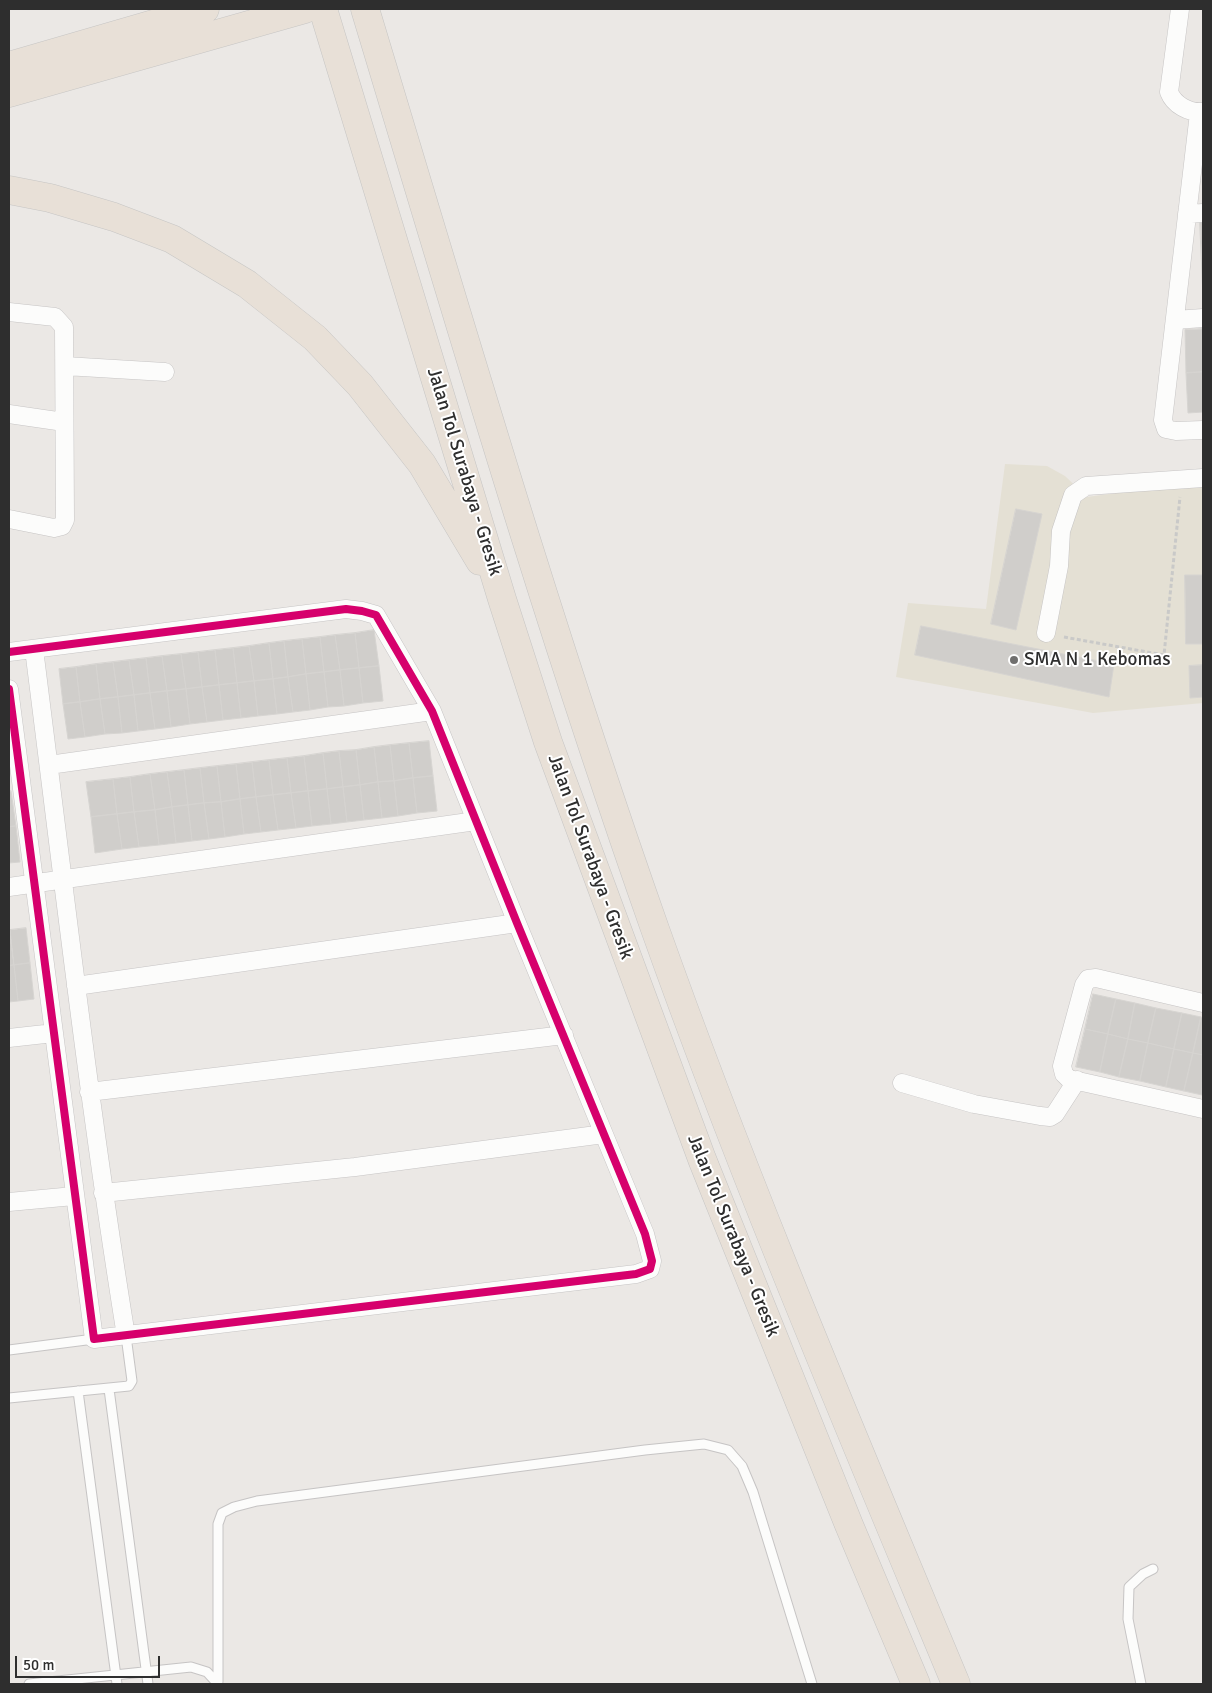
<!DOCTYPE html>
<html>
<head>
<meta charset="utf-8">
<style>
  body { margin:0 }
  #map { position:relative; width:1212px; height:1693px; overflow:hidden; background:#ebe8e5; font-family:Signika,sans-serif }
  canvas { display:block }
  .frame { position:absolute; inset:0; border:10px solid #2e2e2e; pointer-events:none }
  .scale { position:absolute; left:15px; top:1656px; width:145px; height:22px; box-sizing:border-box; border:2px solid #2e2e2e; border-top:0; padding-left:6px; font-size:15px; line-height:18px; white-space:nowrap; color:#2e2e2e; -webkit-text-stroke:4px #fff; paint-order:stroke }
</style>
</head>
<body>
<div id="map">
<canvas width="1212" height="1693"></canvas>
<div class="frame"></div>
<div class="scale">50 m</div>
</div>
<script>
const ctx = document.querySelector('canvas').getContext('2d');
ctx.lineJoin = 'round';
function fill(path, color) {
  ctx.fillStyle = color;
  ctx.fill(path, 'evenodd');
}
function trace(path, color, width, dash) {
  ctx.strokeStyle = color;
  ctx.lineWidth = width;
  ctx.lineCap = dash ? 'butt' : 'round';
  ctx.setLineDash(dash || []);
  ctx.stroke(path);
}
function write(font, color, halo, rows, align = 'center') {
  ctx.font = font + ' Signika,sans-serif';
  ctx.lineWidth = 4;
  ctx.setLineDash([]);
  ctx.textBaseline = 'middle';
  ctx.strokeStyle = halo;
  ctx.fillStyle = color;
  for (const [text, x, y, turn = 0] of rows) {
    ctx.save();
    ctx.translate(x, y);
    ctx.rotate((+turn || 0) * Math.PI / 180);
    ctx.textAlign = isNaN(turn) ? turn : align;
    if (halo) ctx.strokeText(text, 0, 0);
    ctx.fillText(text, 0, 0);
    ctx.restore();
  }
}
const education = new Path2D(`
  M1005 464 1047 466 1065 476 1087 497 1160 487H1203V703L1093 713 896 677 908 603 986 609Z`);
const building = new Path2D(`
  M1200 222H1203V265H1202Z
  M1202 265H1203V299Z
  M1203 329V372L1186 373 1185 330Z
  M1203 372V412L1188 413 1186 373Z
  M1016 509 1042 514 1016 630 991 624Z
  M1185 575H1203V644H1186Z
  M921 626 1114 664 1109 697 915 655Z
  M374 630 379 666 359 668 355 633Z
  M355 633 359 668 340 670 335 635Z
  M335 635 340 670 324 672 320 637Z
  M320 637 324 672 306 674 302 639Z
  M302 639 306 674 288 677 284 641Z
  M284 641 288 677 273 679 269 643Z
  M269 643 273 679 254 681 249 646Z
  M249 646 254 681 237 683 233 648Z
  M233 648 237 683 219 685 215 650Z
  M215 650 219 685 202 687 198 652Z
  M198 652 202 687 186 689 181 654Z
  M181 654 186 689 167 691 162 656Z
  M162 656 167 691 150 693 146 658Z
  M146 658 150 693 134 695 129 660Z
  M129 660 134 695 118 697 113 662Z
  M113 662 118 697 100 699 96 664Z
  M96 664 100 699 80 702 76 667Z
  M1203 665V697L1190 698 1189 666Z
  M379 666 383 701 363 703 359 668Z
  M76 667 80 702 63 704 59 669Z
  M359 668 363 703 344 706 340 670Z
  M340 670 344 706 328 707 324 672Z
  M324 672 328 707 310 710 306 674Z
  M306 674 310 710 293 712 288 677Z
  M288 677 293 712 277 714 273 679Z
  M273 679 277 714 258 716 254 681Z
  M254 681 258 716 241 718 237 683Z
  M237 683 241 718 223 720 219 685Z
  M219 685 223 720 207 722 202 687Z
  M202 687 207 722 190 724 186 689Z
  M186 689 190 724 171 727 167 691Z
  M167 691 171 727 155 729 150 693Z
  M150 693 155 729 138 731 134 695Z
  M134 695 138 731 122 733 118 697Z
  M118 697 122 733 105 734 100 699Z
  M100 699 105 734 85 737 80 702Z
  M80 702 85 737 68 739 63 704Z
  M429 741 433 776 413 778 409 743Z
  M409 743 413 778 394 781 390 745Z
  M390 745 394 781 378 782 374 747Z
  M374 747 378 782 360 785 356 750Z
  M356 750 360 785 343 787 339 751Z
  M339 751 343 787 327 789 323 753Z
  M323 753 327 789 308 791 304 756Z
  M304 756 308 791 291 793 287 758Z
  M287 758 291 793 273 795 269 760Z
  M269 760 273 795 256 797 252 762Z
  M252 762 256 797 240 799 236 764Z
  M236 764 240 799 221 802 217 766Z
  M217 766 221 802 204 803 200 768Z
  M200 768 204 803 188 805 184 770Z
  M184 770 188 805 172 807 167 772Z
  M167 772 172 807 155 810 150 774Z
  M150 774 155 810 134 812 130 777Z
  M433 776 437 811 417 813 413 778Z
  M130 777 134 812 117 814 113 779Z
  M413 778 417 813 398 816 394 781Z
  M113 779 117 814 91 817 86 782Z
  M394 781 398 816 382 818 378 782Z
  M378 782 382 818 364 820 360 785Z
  M360 785 364 820 347 822 343 787Z
  M343 787 347 822 331 824 327 789Z
  M327 789 331 824 312 826 308 791Z
  M11 791 16 826 9 827V792Z
  M308 791 312 826 296 828 291 793Z
  M291 793 296 828 278 830 273 795Z
  M273 795 278 830 261 832 256 797Z
  M256 797 261 832 244 834 240 799Z
  M240 799 244 834 225 837 221 802Z
  M221 802 225 837 209 839 204 803Z
  M204 803 209 839 192 841 188 805Z
  M188 805 192 841 176 843 172 807Z
  M172 807 176 843 159 845 155 810Z
  M155 810 159 845 139 847 134 812Z
  M134 812 139 847 122 849 117 814Z
  M117 814 122 849 95 853 91 817Z
  M16 826 20 862 9 863V827Z
  M26 928 30 963 14 965 10 930Z
  M9 930 14 965 9 966Z
  M30 963 34 999 18 1001 14 965Z
  M14 965 18 1001 9 1002V966Z
  M1093 994 1116 999 1108 1034 1085 1029Z
  M1116 999 1135 1003 1128 1039 1108 1034Z
  M1135 1003 1156 1008 1148 1043 1128 1039Z
  M1156 1008 1182 1013 1174 1049 1148 1043Z
  M1182 1013 1201 1017 1193 1053 1174 1049Z
  M1201 1017 1203 1018V1055L1193 1053Z
  M1085 1029 1108 1034 1100 1072 1076 1067Z
  M1108 1034 1128 1039 1119 1077 1100 1072Z
  M1128 1039 1148 1043 1140 1081 1119 1077Z
  M1148 1043 1174 1049 1166 1087 1140 1081Z
  M1174 1049 1193 1053 1184 1091 1166 1087Z
  M1193 1053 1203 1055 1202 1095 1184 1091Z`);
const path = new Path2D(`
  M1064 637 1164 655 1180 497`);
const service = new Path2D(`
  M9 1350 94 1339
  M109 1389 148 1684
  M78 1391 117 1684
  M9 1398 129 1386 132 1381 126 1336
  M218 1682V1524L222 1513 234 1507 257 1501 645 1450 704 1444 728 1450 742 1466 753 1492 812 1684
  M29 1684 191 1667 207 1672 218 1684
  M1141 1684 1128 1619 1129 1587 1143 1574 1153 1569`);
const minor = new Path2D(`
  M1180 9 1169 92C1174 105 1189 113 1203 112
  M1199 113 1163 420 1166 429 1176 431 1203 430
  M1187 214 1203 213
  M9 312 55 317 64 327 65 520 62 526 54 528 9 519
  M1175 320 1203 318
  M65 366 165 372
  M9 414 64 422
  M1046 633 1059 566 1061 531 1073 495 1086 486 1203 478
  M34 649C63 878 89 1107 126 1336
  M9 652 346 609 362 611 376 615 432 711 517 923 645 1234 652 1261 650 1269 636 1274 94 1339 9 689
  M49 765 432 711
  M9 887 476 821
  M76 986 517 923
  M1203 1003 1096 978 1088 979 1084 985 1062 1066 1064 1074 1069 1079 1203 1109
  M9 1038 54 1033
  M902 1083 974 1104 1040 1116 1050 1117 1055 1114 1077 1080
  M89 1092 564 1035
  M103 1193 355 1167 604 1134
  M9 1202 74 1196`);
const motorway = new Path2D(`
  M323 9 502 599 548 742 702 1159 849 1525 916 1684
  M365 9C458 317 548 626 655 929 746 1185 852 1434 956 1684
  M9 66 205 9
  M9 93 305 9
  M9 190 50 198 114 217 172 239 247 284 315 338 360 385 422 464 480 561`);
const cycleway = new Path2D(`
  M9 652 346 609 362 611 376 615 432 711 517 923 645 1234 652 1261 650 1269 636 1274 94 1339 9 689`);
const markers = [
  [1014,660,5,"#706f6e"]
];
const streetNames = [
  ["Jalan Tol Surabaya - Gresik",464,472,73],
  ["Jalan Tol Surabaya - Gresik",590,857,70],
  ["Jalan Tol Surabaya - Gresik",733,1236,68]
];
const poiNames = [
  ["SMA N 1 Kebomas",1024,660]
];
fill(education, '#e4e0d4');
fill(building, '#d0cecb');
trace(building, '#d6d4d1', 1);
trace(service, '#c6c4c4', 11);
trace(minor, '#c6c4c4', 19);
trace(motorway, '#c6c5c4', 29);
trace(path, '#c9c9c8', 3, [4, 2.5]);
trace(service, '#fcfcfb', 9);
trace(minor, '#fcfcfb', 18);
trace(motorway, '#e8e0d7', 28);
trace(cycleway, '#d6006c', 8);
for (const [x, y, r, color] of markers) {
  const dot = new Path2D();
  dot.arc(x, y, r, 0, 2 * Math.PI);
  ctx.fillStyle = color;
  ctx.fill(dot);
  trace(dot, '#fff', 2);
}
write('19px', '#2e2e2e', '#fff', streetNames);
write('19px', '#2e2e2e', '#fff', poiNames, 'left');
</script>
</body>
</html>
